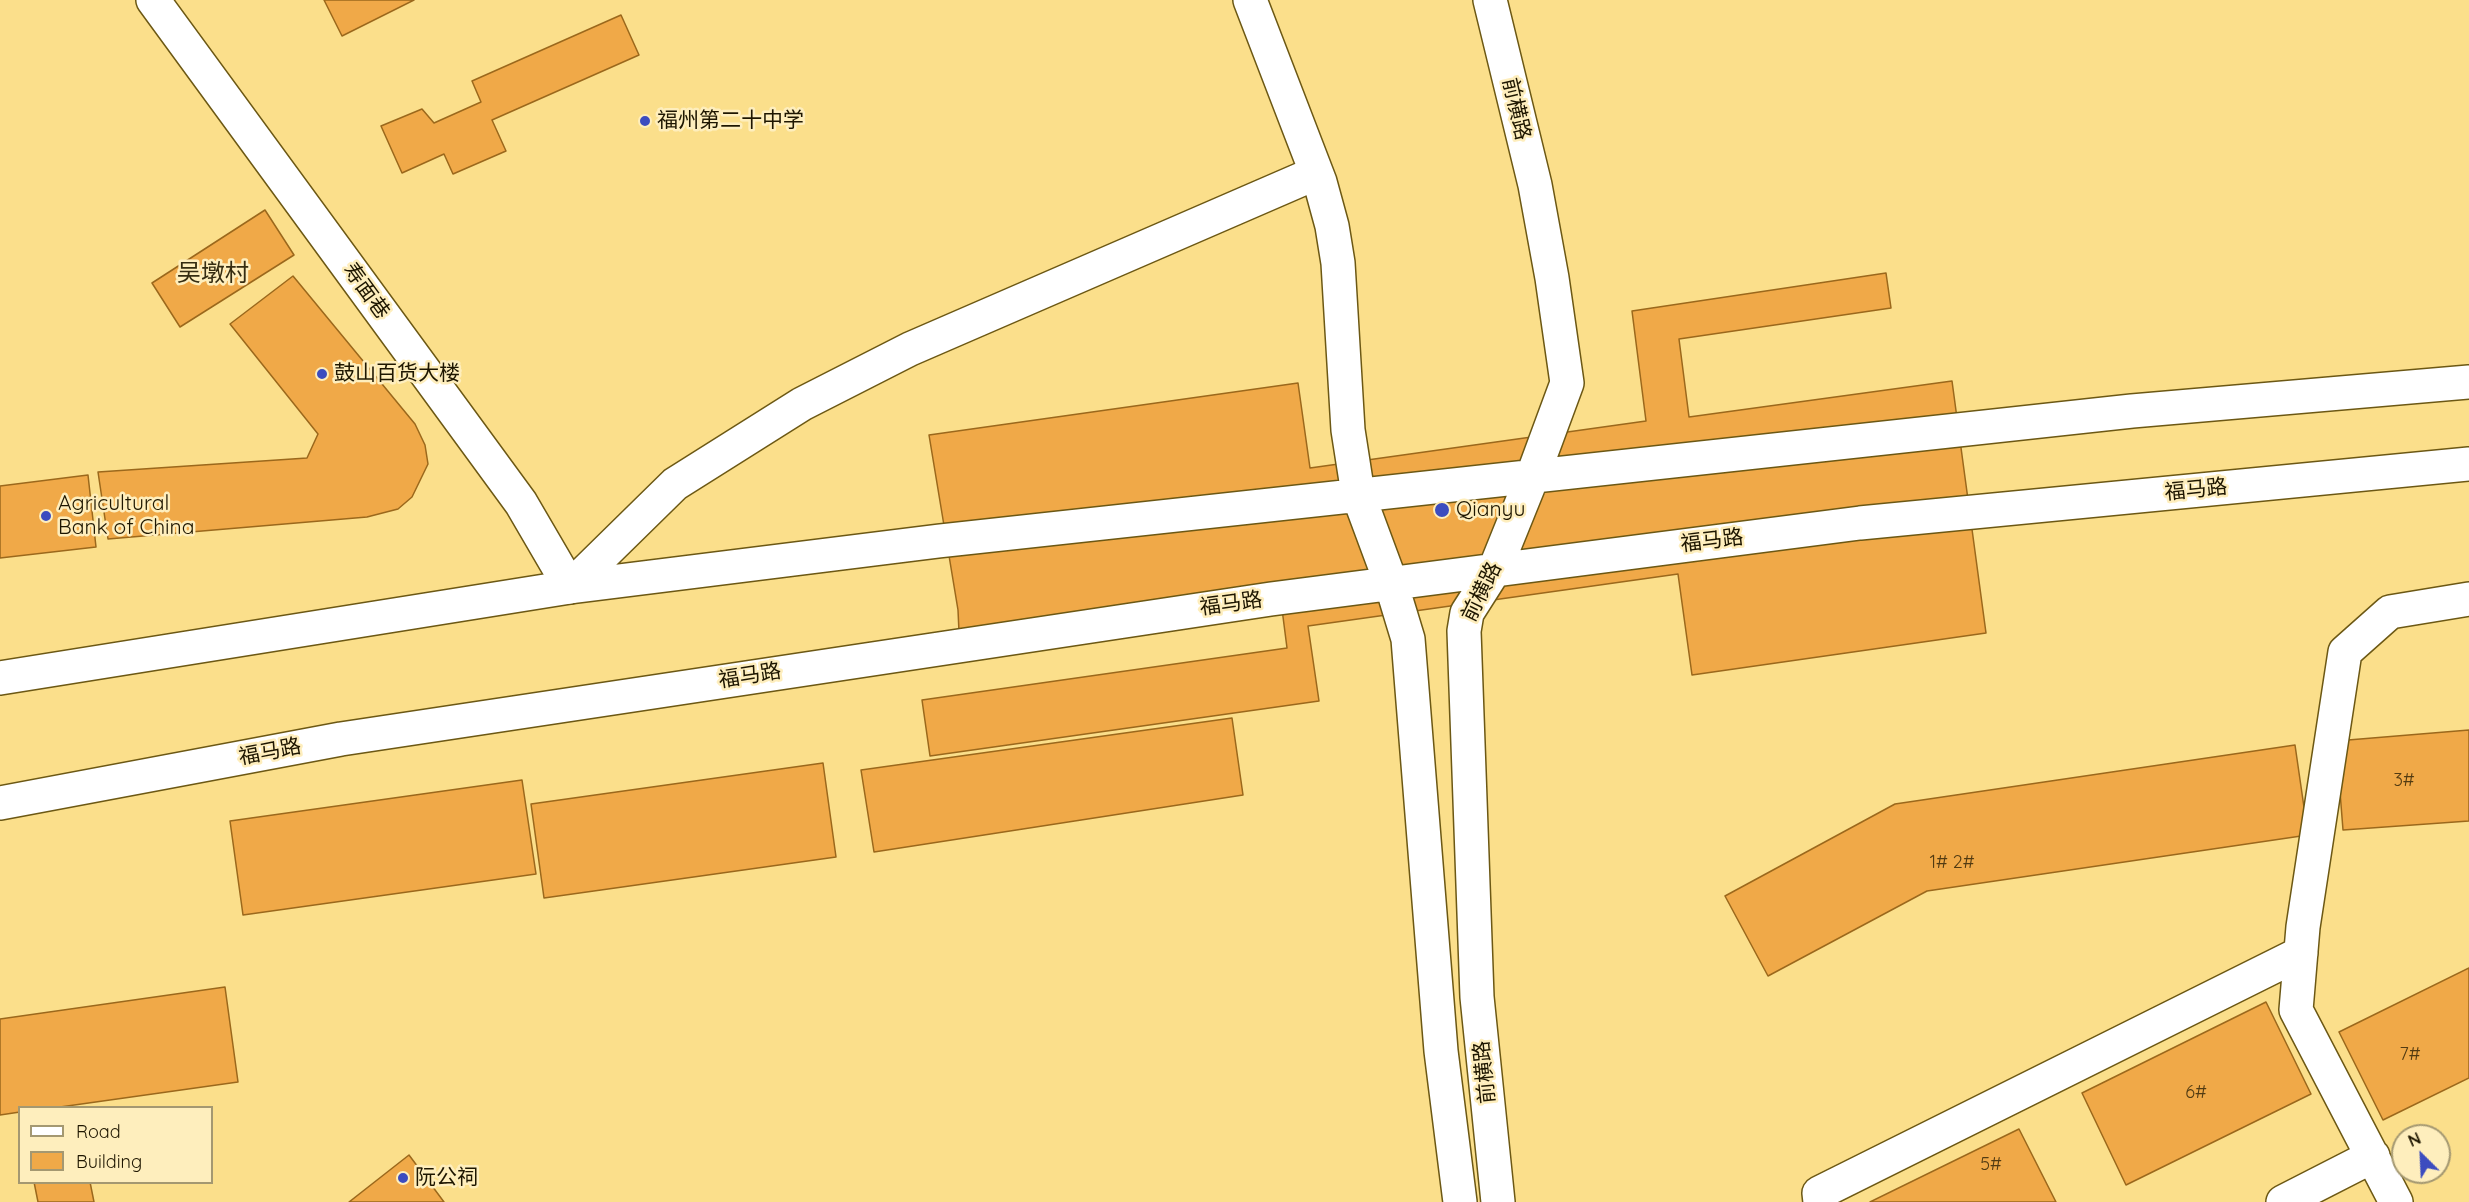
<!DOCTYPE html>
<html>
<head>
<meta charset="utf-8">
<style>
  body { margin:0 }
  #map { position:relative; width:2469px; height:1202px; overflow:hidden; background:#fbdf8b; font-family:Quicksand,sans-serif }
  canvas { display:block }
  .legend { position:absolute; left:18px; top:1106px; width:195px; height:78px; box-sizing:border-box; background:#feeebd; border:2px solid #a49871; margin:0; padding:8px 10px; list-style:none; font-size:18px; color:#1e1600 }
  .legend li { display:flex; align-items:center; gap:12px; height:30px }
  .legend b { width:30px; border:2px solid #a49871 }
  .north { position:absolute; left:2391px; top:1124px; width:60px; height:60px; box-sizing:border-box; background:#feeebd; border:2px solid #a49871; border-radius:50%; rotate:336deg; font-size:16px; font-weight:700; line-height:24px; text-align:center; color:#1e1600 }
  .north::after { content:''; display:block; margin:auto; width:21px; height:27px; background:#3c4cbf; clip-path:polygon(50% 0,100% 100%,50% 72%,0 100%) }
</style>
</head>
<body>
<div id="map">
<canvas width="2469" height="1202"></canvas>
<ul class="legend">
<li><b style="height:8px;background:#fff"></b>Road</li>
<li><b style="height:16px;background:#f0a948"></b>Building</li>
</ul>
<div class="north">N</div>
</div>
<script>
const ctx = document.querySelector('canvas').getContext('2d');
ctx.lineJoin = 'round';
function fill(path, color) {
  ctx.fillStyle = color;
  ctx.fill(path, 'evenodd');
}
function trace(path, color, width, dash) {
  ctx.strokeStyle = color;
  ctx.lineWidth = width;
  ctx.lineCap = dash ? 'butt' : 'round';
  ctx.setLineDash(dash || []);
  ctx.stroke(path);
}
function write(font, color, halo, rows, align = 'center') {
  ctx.font = font + ' Quicksand,"Noto Sans SC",sans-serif';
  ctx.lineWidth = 5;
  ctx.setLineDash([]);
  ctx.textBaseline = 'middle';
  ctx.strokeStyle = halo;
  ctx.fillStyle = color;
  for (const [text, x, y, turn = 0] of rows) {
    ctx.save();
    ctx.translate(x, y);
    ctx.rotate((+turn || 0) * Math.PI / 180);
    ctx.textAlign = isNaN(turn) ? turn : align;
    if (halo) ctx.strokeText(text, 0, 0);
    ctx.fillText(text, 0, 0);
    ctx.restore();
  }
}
const building = new Path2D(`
  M324 0H414L342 36Z
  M621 15 639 55 492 120 506 151 453 174 444 154 402 173 381 126 422 109 434 123 481 102 472 81Z
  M265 210 294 255 180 327 152 283Z
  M1886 273 1891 308 1679 339 1689 417 1952 381 1986 633 1692 675 1678 574 1308 626 1319 701 930 756 922 700 1287 648 1282 609 960 654 958 610 929 435 1298 383 1310 468 1646 421 1632 311Z
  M293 276 415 424 425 445 428 464 412 497 398 509 367 517 108 539 98 472 307 458 318 434 230 324Z
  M88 475 96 547 0 558V486Z
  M1232 718 1243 795 874 852 861 770Z
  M2469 730V821L2343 830 2336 741Z
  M2295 745 2308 835 1927 891 1768 976 1725 896 1895 804Z
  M823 763 836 857 544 898 531 804Z
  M522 780 536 874 243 915 230 821Z
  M2469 968V1078L2383 1120 2339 1032Z
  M225 987 238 1082 53 1108H20V1112L0 1115V1019Z
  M2266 1002 2311 1094 2126 1185 2082 1093Z
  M2019 1129 2056 1202H1870Z
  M409 1155 444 1202H349Z
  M34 1182H90L94 1202H38Z`);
const minor = new Path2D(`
  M153 0 521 503 570 587
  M1820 1202 1819 1193 2301 953
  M2283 1202 2373 1156
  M2396 1202 2296 1010 2303 927 2345 652 2390 612 2469 599`);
const major = new Path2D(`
  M1250 0 1320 182 1332 226 1338 263 1348 430 1358 494 1391 583 1408 639 1441 1051 1460 1202
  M1490 0 1535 185 1552 278 1567 383 1533 475 1495 569 1467 613 1464 631 1477 997 1498 1202
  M570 587 675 484 802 404 910 349 1316 173
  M0 678 570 587 939 541 2132 411 2469 382
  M0 803 341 739 1271 599 1860 523 2469 464`);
const markers = [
  [645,121,6,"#3c4cbf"],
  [322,374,6,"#3c4cbf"],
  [1442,510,8,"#3c4cbf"],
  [46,516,6,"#3c4cbf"],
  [403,1178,6,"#3c4cbf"]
];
const numberNames = [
  ["3#",2404,781],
  ["1# 2#",1952,863],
  ["7#",2410,1055],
  ["6#",2196,1093],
  ["5#",1991,1165]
];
const streetNames = [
  ["前横路",1516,109,77],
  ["寿面巷",366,291,54],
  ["福马路",2196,490,-6],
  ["福马路",1712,541,-7],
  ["前横路",1482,592,-64],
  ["福马路",1231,604,-8],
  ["福马路",750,676,-9],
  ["福马路",270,752,-11],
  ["前横路",1485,1072,-96]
];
const poiNames = [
  ["福州第二十中学",657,121],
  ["鼓山百货大楼",334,374],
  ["Agricultural",58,504],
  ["Bank of China",58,528],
  ["Qianyu",1456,510],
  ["阮公祠",415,1178]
];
const quarterNames = [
  ["吴墩村",213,274]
];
fill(building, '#f0a948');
trace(building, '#9b681c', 1.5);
trace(minor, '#6c5814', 36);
trace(major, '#6c5814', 36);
trace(minor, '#fff', 33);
trace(major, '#fff', 33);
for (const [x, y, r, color] of markers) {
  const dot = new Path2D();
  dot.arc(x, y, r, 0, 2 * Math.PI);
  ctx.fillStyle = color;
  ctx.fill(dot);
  trace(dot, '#feeebd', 2);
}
write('18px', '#523b12', null, numberNames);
write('21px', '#1e1600', '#feeebd', streetNames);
write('21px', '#1e1600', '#feeebd', poiNames, 'left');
write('24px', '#352c11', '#feeebd', quarterNames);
</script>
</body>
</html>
